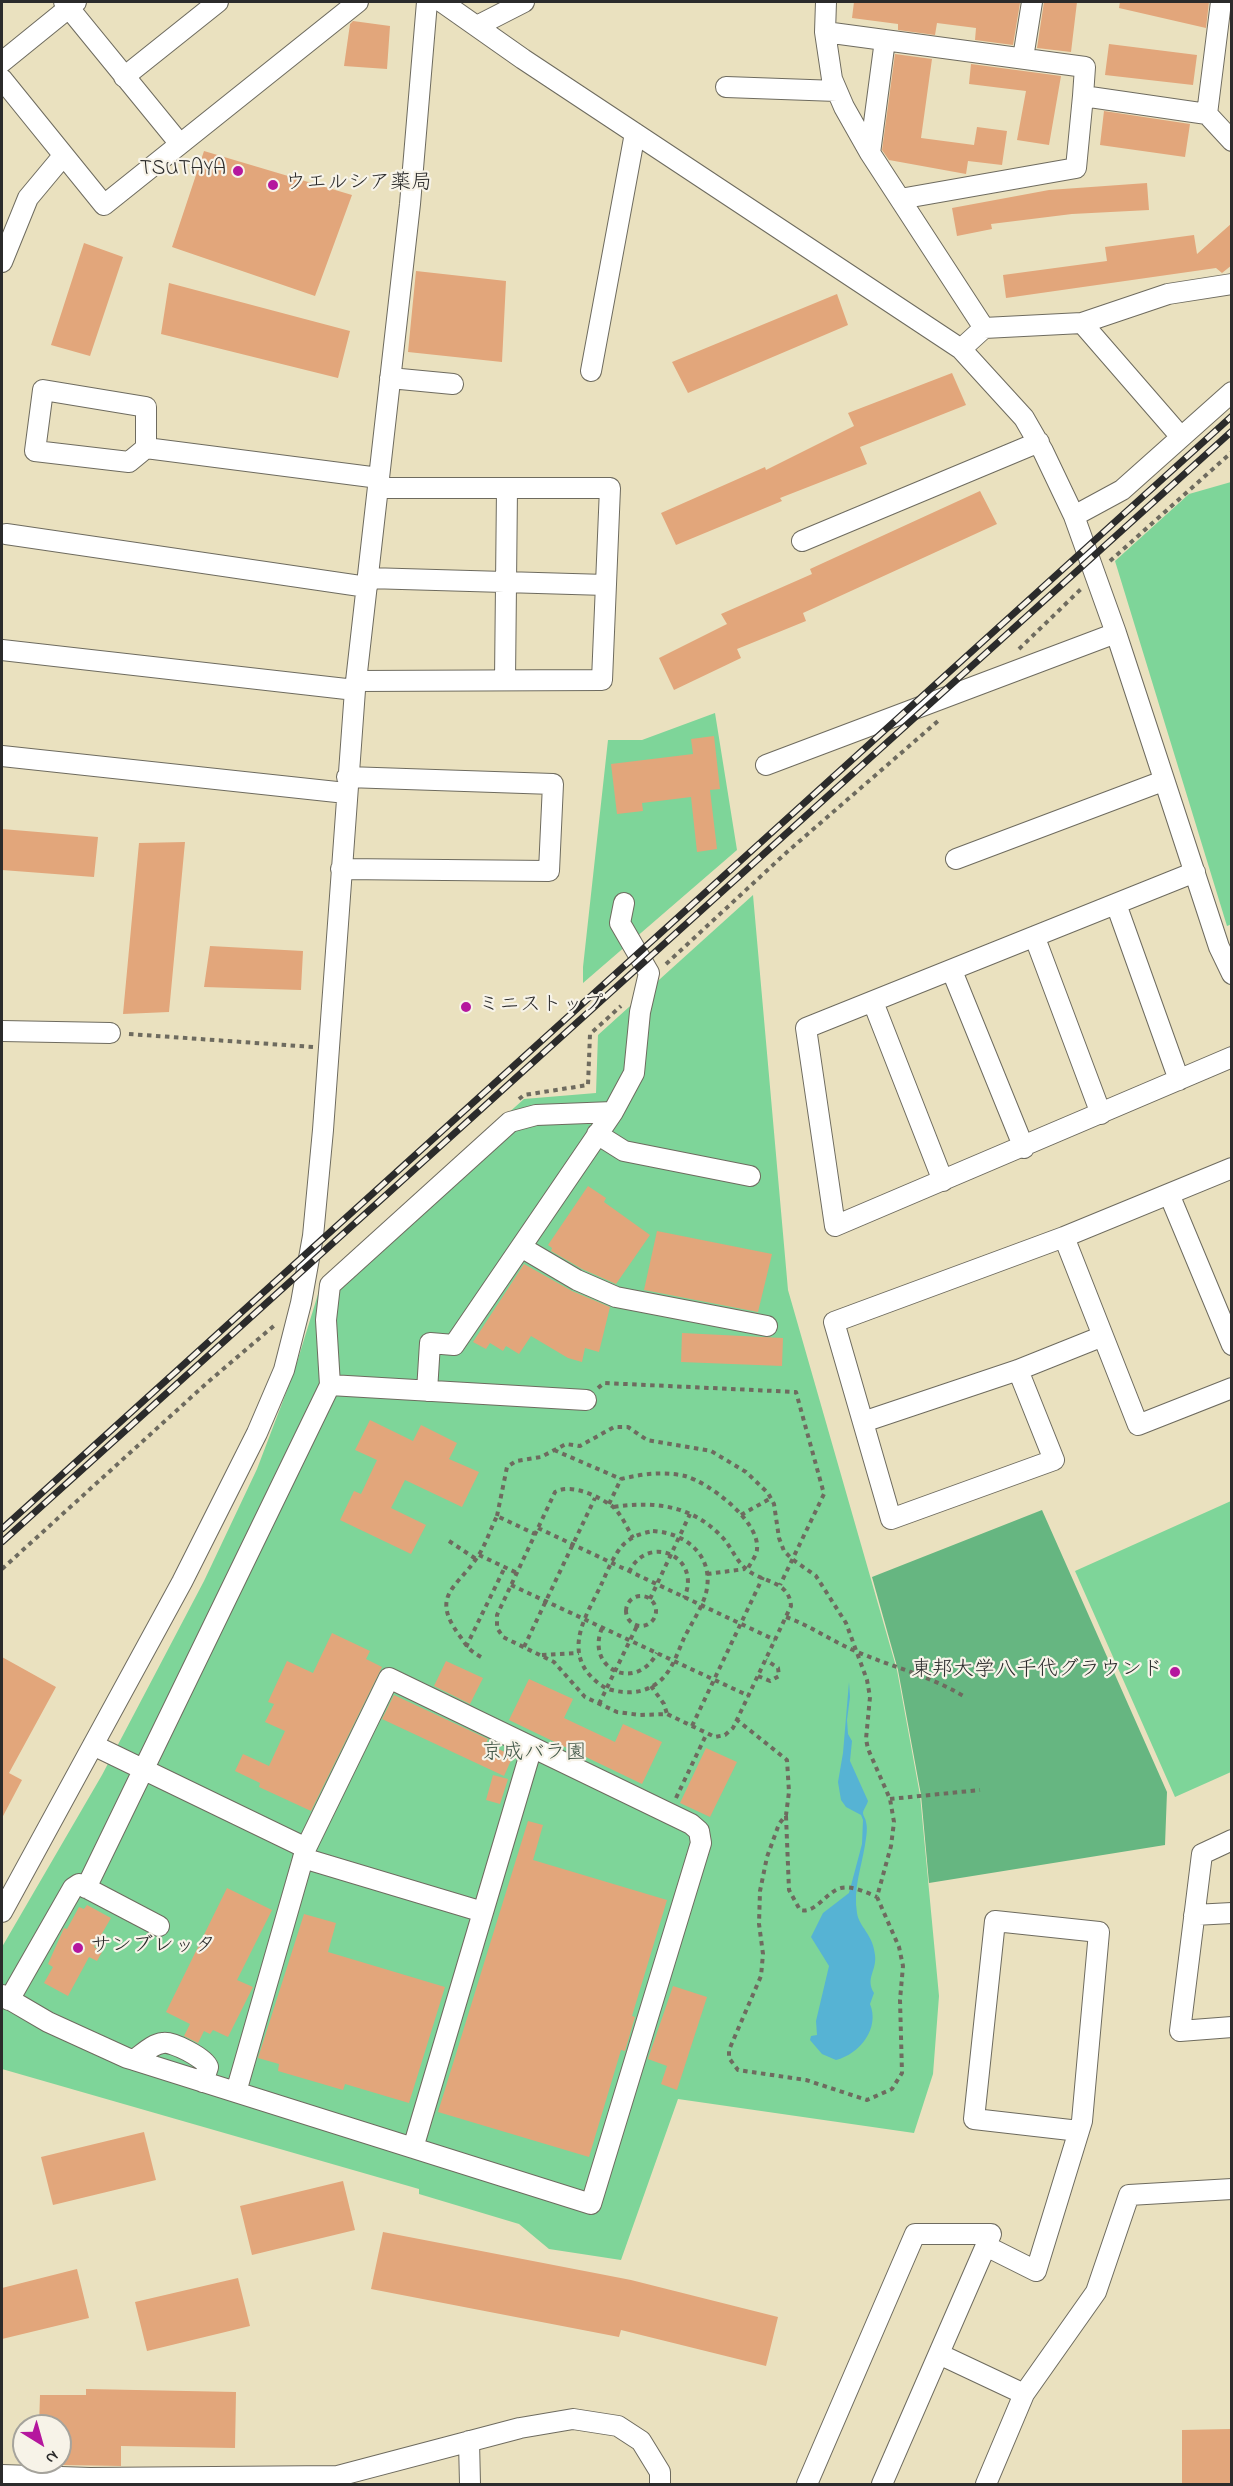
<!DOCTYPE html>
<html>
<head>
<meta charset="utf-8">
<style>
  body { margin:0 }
  #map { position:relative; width:1233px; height:2486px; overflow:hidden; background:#eae1bf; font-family:"Indie Flower",sans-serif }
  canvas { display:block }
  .frame { position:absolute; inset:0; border:3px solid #2b2b2b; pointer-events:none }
  .north { position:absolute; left:12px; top:2414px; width:60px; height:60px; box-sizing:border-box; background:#f7f3e8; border:2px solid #a5a39c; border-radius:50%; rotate:143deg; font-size:16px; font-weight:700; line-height:24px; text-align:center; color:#2b2b2b }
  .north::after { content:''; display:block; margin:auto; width:21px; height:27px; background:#b5179e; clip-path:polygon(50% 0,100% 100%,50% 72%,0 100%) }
</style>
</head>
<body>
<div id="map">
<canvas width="1233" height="2486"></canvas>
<div class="frame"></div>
<div class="north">N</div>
</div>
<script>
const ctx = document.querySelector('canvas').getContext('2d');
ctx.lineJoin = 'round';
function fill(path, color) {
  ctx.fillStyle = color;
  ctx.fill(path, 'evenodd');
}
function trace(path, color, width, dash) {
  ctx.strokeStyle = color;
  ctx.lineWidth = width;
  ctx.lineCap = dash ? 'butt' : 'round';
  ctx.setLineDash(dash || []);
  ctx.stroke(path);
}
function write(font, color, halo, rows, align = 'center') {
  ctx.font = font + ' "Indie Flower","Klee One",sans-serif';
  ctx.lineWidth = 4.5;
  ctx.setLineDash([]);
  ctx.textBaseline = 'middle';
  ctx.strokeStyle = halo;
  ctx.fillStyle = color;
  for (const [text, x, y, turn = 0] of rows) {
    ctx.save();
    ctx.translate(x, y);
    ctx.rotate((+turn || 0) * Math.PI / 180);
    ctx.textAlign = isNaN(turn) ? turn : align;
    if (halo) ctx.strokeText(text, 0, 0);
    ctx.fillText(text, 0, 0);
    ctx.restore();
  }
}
const green = new Path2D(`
  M1231 482 1232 924 1227 926 1115 561 1189 494Z
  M715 713 737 850 583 983V967L608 740H642Z
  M753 895 788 1290 897 1670 920 1795 939 1996 933 2074 914 2133 678 2099 621 2260 549 2249 519 2224 419 2194V2189L2 2069V1947L102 1775 204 1581 257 1469 294 1372 323 1278 524 1099 596 1093 598 1035Z
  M1231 1501V1772L1175 1797 1075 1571Z`);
const forest = new Path2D(`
  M1042 1510 1167 1792 1165 1845 929 1883 921 1795 898 1670 872 1577Z`);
const water = new Path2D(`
  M849 1682 850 1697 847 1720 848 1734 852 1741 850 1761 868 1801C867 1805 863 1810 863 1813 863 1816 866 1819 866 1822 868 1829 866 1838 865 1845 861 1869 853 1889 857 1913 859 1927 873 1934 875 1955 877 1971 865 1978 874 1993L870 2004C880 2028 860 2054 836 2060L822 2054 810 2040 811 2036 817 2035 816 2021 829 1966 811 1937 823 1913 849 1893 862 1844 863 1820 861 1815 846 1807 841 1800 838 1782 843 1753Z`);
const building = new Path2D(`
  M854 2H1011L1020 3 1013 45 975 40 976 28 937 23 935 35 898 30V24L852 18Z
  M1044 2H1077L1071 52 1037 48Z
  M1120 2H1209L1206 28 1119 8Z
  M353 21 390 26 387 69 344 66 350 24Z
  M1109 44 1197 55 1193 85 1105 75Z
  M895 54 932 59 921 138 974 145 977 127 1007 131 1002 165 968 161 966 174 889 160 882 150Z
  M971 64 1061 76 1049 145 1017 140 1026 91 969 84Z
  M1104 111 1190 124 1185 157 1100 145Z
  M204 151 352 195 315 296 172 247Z
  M1147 183 1149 210 1072 214 991 224 992 229 957 236 952 208 1049 190Z
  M1232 223V265L1222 273 1216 268 1006 298 1003 275 1107 261 1105 247 1194 235 1197 254Z
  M84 243 123 257 90 356 51 345Z
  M416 271 506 281 502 362 408 352Z
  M169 283 350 331 338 378 161 334Z
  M837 294 848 325 688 393 672 362Z
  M952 373 966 405 860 447 867 464 780 498 782 501 676 545 661 513 765 467 766 470 854 426 848 413Z
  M980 491 997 524 803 613 806 621 737 649 741 658 674 690 659 658 727 624 721 614 812 574 810 569Z
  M714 736 720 789 710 790 717 849 697 852 691 797 642 803 643 811 617 814 611 764 693 754 691 739Z
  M2 829 98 837 94 877 2 870Z
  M185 842 169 1012 123 1014 139 843Z
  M210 946 303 951 301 990 204 987Z
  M588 1186 606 1198 604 1202 650 1235 616 1284 582 1269 551 1251 552 1248 548 1245Z
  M657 1231 772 1254 758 1312 644 1290Z
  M524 1264 572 1291 610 1307 599 1352 585 1348 582 1362 568 1358 531 1336 519 1354 506 1346 503 1351 490 1343 486 1349 473 1342Z
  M682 1333 783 1338 782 1366 681 1362Z
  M370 1420 413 1441 421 1425 457 1443 449 1459 479 1472 462 1507 405 1480 391 1508 426 1525 411 1554 340 1520 354 1491 361 1494 377 1460 355 1450Z
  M332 1633 370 1651 366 1659 382 1667 311 1811 259 1787 260 1783 235 1771 243 1754 269 1766 285 1731 265 1722 274 1704 268 1702 287 1661 313 1673Z
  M2 1657 56 1687 9 1773 22 1780 2 1818Z
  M446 1661 483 1678 470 1704 434 1686Z
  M529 1679 573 1699 564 1718 615 1742 623 1724 662 1742 642 1784 509 1720Z
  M394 1695 488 1739 486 1743 513 1756 504 1776 382 1719Z
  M706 1748 737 1762 710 1817 680 1803Z
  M493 1775 508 1779 500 1804 486 1800Z
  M528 1821 543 1825 533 1860 667 1900 632 2016 635 2017 625 2051 621 2050 589 2157 438 2112Z
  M227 1888 272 1910 237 1980 253 1987 228 2037 213 2030 210 2034 204 2031 198 2043 184 2036 190 2024 166 2012Z
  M87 1905 111 1918 94 1947 102 1952 97 1961 89 1957 68 1996 44 1983 53 1967 48 1964 64 1928 67 1929 79 1907 84 1909Z
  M304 1914 336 1923 328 1952 445 1987 409 2103 345 2084 343 2090 278 2071 279 2064 258 2058Z
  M673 1986 707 1997 677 2090 661 2084 667 2066 648 2059Z
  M144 2132 156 2180 53 2205 41 2157Z
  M343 2181 355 2230 252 2255 240 2206Z
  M383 2232 631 2280 778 2317 766 2366 621 2330 619 2337 371 2289Z
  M77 2269 89 2318 2 2339V2288Z
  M238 2278 250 2326 147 2351 135 2302Z
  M86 2389 236 2392 235 2448 121 2446V2466L60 2465V2426H39L40 2395H86Z
  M1232 2429V2484H1182V2430Z`);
const path = new Path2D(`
  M1110 561 1232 452
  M1019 649 1081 589
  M666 964 787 852 938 721
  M129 1034 313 1047
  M519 1099 524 1095 588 1085 590 1034 621 1006
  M598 1388 604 1383 796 1392 824 1494 780 1585
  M554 1450 621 1479
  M609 1504 621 1479C642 1474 663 1471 685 1476 708 1482 760 1521 757 1549 757 1555 750 1564 747 1570
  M614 1507C653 1501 691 1505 720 1535 730 1544 735 1559 745 1568 760 1583 789 1579 791 1606L733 1728 725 1735 715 1737 667 1714 640 1715 617 1712 585 1697 554 1662 503 1637 497 1628V1615L555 1492C571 1483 598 1496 612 1506 621 1513 627 1528 633 1538
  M741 1515 771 1498
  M497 1516 507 1467 516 1461 541 1457 566 1444 580 1446 614 1427H628L647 1440 711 1451 746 1472 768 1493 774 1504 779 1538 784 1551 792 1559 816 1576 846 1623 867 1680 870 1697 866 1739 868 1749 890 1799 894 1822 891 1846 877 1897 899 1947 903 1966 900 2000 902 2073 892 2089 867 2100 806 2080 738 2070 729 2058V2050L761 1976 763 1954 759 1924 760 1891 767 1857 779 1824 786 1815 789 1792 787 1760 737 1720
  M538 1528 775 1640
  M653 1531C686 1533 715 1556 706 1593 702 1608 691 1624 684 1638 677 1654 671 1674 656 1684 643 1693 627 1694 612 1690 602 1688 594 1680 587 1672 566 1643 589 1611 602 1583 608 1570 614 1554 624 1544 632 1536 643 1533 653 1531Z
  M449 1541 476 1559
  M479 1555 517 1573
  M2 1569 208 1382 276 1324
  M629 1572C648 1532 703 1557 684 1598
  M707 1574 745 1569
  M511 1585 749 1696
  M626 1611a15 15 0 1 1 30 0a15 15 0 1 1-30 0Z
  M650 1599 690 1514
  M786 1617C811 1626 830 1640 853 1650 891 1667 929 1675 965 1697
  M602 1628C585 1669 636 1693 657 1653
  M466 1647 505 1567
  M524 1647 595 1498
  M542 1655 579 1653
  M481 1657C467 1649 468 1647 459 1635 431 1596 455 1589 476 1559 485 1547 490 1530 497 1516L535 1534
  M758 1676 770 1681 779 1676 778 1668 766 1660
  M651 1686 664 1704 667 1714
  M599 1704 637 1626
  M692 1726 763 1577
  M676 1798 707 1733
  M890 1799 980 1790
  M786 1816 789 1890 800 1910C816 1914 827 1891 841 1888 851 1885 868 1893 877 1897`);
const minor = new Path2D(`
  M64 2 180 144
  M442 2 523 59 961 349 1024 418 1043 451 1074 516 1116 633 1219 947 1232 974
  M826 2 825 32 832 79 844 107 870 153 984 328 961 349
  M1221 2 1207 114 1232 141
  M477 26 524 2
  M825 32 1085 67 1083 96
  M1023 58 1032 2
  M2 62 76 2
  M124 77 218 2
  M2 79 104 205 358 2
  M726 87 837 91
  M870 153 885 40
  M900 199 1076 168 1083 96 1207 114
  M2 262 28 198 63 156
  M1082 323 1181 437
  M984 328 1082 323 1168 294 1232 284
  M591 371 635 133
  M390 378 453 384
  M146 448V407L43 390 35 451 129 462 146 448 379 478
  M1074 516 1122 490 1232 392
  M6 534 367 587
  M802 541 1039 442
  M368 578 606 585
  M2 650 355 690
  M505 680 507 488
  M356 681 602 680 610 488H378
  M2 756 346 793
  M766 765 1116 633
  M956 859 1163 781
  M341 869 549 871 553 784 347 777
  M1195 872 806 1028 835 1226 1232 1057
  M1116 904 1179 1080
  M1035 938 1101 1114
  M952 971 1024 1148
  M873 1002 943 1181
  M2 1031 110 1033
  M597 1134 624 1151 750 1176
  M1169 1194 1232 1345
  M1064 1237 1138 1425 1232 1388
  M521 1247 577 1280 616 1297 767 1326
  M1018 1370 1054 1460 891 1519 834 1322 1064 1237 1232 1168
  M330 1385 326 1320 330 1285 510 1122 536 1115 613 1112
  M427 1391 430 1343 454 1345 613 1112 634 1073 640 1012 649 973 620 923 624 903
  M863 1422 1018 1370 1103 1336
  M93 1745 306 1848
  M1232 1840 1202 1854 1180 2031 1232 2027
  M303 1858 483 1912
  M86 1888 330 1385 586 1400
  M2 1912 182 1582 257 1433 284 1370 301 1303 313 1236 323 1130 355 690 410 204 427 2
  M1194 1915 1232 1913
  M2 1995 48 2022 127 2058 134 2060 591 2204 701 1843 699 1831 691 1824 389 1678 306 1848 236 2092
  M9 2000 73 1888 79 1884 159 1926
  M134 2060C143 2054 152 2044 163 2043 172 2041 205 2058 208 2067L203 2082
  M413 2148 532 1747
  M986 2246 1036 2271 1082 2121 1099 1932 995 1921 974 2119 1079 2131
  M939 2354 1024 2394
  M469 2441 470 2484
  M2 2475 90 2478 338 2476 520 2428 573 2419 618 2426 641 2441 660 2472V2484
  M807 2484 915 2234H991L882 2484
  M986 2484 1024 2394 1096 2292 1129 2195 1232 2189`);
const rail = new Path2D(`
  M2 1529 1232 416
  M2 1542 1232 431`);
const markers = [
  [238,171,6,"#b5179e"],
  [273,185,6,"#b5179e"],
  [466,1007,6,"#b5179e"],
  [1175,1672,6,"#b5179e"],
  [78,1948,6,"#b5179e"]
];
const poiNames = [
  ["TSUTAYA",226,171,"right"],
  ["ウエルシア薬局",285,185],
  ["ミニストップ",478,1007],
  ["東邦大学八千代グラウンド",1163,1672,"right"],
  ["サンブレッタ",90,1948]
];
const parkNames = [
  ["京成バラ園",534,1755]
];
fill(green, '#7ed599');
fill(forest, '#66b681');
fill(water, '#56b3d4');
fill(building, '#e2a67b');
trace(minor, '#6e6b5f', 22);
trace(path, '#6e6b5f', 4, [4.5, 4.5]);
trace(minor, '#fff', 20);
trace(rail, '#2b2b2b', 7);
trace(rail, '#f7f3e8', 4.5, [14]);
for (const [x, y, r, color] of markers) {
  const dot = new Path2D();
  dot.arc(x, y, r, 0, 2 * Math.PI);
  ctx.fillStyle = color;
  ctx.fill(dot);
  trace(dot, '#f7f3e8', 2);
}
write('21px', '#2b2b2b', '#f7f3e8', poiNames, 'left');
write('21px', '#405646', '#f7f3e8', parkNames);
</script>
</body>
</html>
